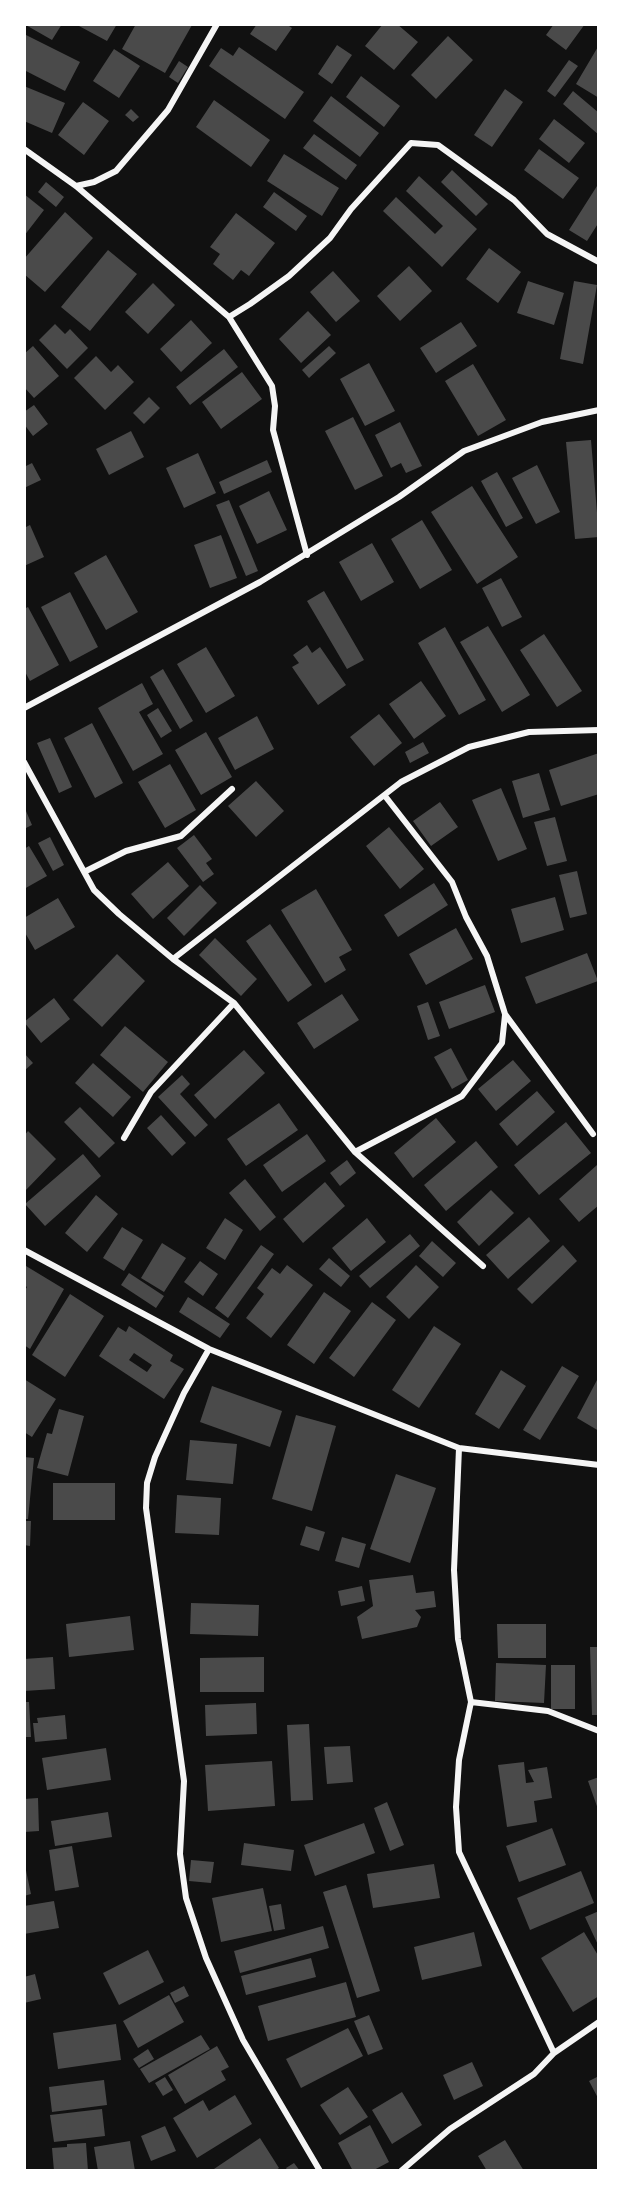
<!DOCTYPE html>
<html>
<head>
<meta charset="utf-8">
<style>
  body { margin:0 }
  #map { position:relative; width:623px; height:2195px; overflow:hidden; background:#111; font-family:"Golos Text",sans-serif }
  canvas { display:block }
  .frame { position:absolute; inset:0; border:26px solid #fff; pointer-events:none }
</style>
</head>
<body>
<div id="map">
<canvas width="623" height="2195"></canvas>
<div class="frame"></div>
</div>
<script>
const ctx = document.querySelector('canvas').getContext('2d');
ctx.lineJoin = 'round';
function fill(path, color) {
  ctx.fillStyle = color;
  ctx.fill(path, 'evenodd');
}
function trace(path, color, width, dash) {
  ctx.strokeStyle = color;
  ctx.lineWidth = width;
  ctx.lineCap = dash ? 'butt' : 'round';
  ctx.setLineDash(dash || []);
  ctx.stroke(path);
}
const building = new Path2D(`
  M24 24H62L52 40Z
  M80 24H117L107 41 79 26Z
  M136 24 192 25 165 73 122 49Z
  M257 24H286L292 28 276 51 250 34Z
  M383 24H397L418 42 394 70 365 46Z
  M554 24H585L566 50 546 35Z
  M24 34 80 62 65 91 24 70Z
  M448 36 473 60 436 99 411 75Z
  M337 45 352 55 332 84 318 74Z
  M599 45V98L576 84Z
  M239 47 304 92 285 119 209 66 221 48 233 56Z
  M114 49 140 66 119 98 93 81Z
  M569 60 578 66 555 97 547 91Z
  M179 61 188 67 178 83 169 77Z
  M361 76 400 106 384 127 346 97Z
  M24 86 65 103 52 133 24 121Z
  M505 89 523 102 492 147 474 135Z
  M573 91 599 113V135L563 104Z
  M331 96 379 133 360 157 313 121Z
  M214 100 270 140 251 167 196 127Z
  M83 102 109 121 84 155 58 135Z
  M131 109 139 117 133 122 125 115Z
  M554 119 585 143 569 163 539 139Z
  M314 134 357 165 346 180 303 148Z
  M539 149 579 178 563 199 524 170Z
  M284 154 339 188 322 216 267 181Z
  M452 170 488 204 476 216 441 182Z
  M419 176 477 229 442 267 383 211 396 197 435 234 443 226 406 191Z
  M46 182 64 197 56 207 38 192Z
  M597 186 599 188V222L587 241 569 230Z
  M274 192 307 216 296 231 263 207Z
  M24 194 44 210 24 236Z
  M65 212 93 238 45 292 24 274V259Z
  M236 213 275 243 249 276 241 270 233 280 213 264 220 254 210 247Z
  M489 248 521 272 498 303 466 279Z
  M108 250 137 274 90 331 61 307Z
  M409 266 432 291 400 321 377 296Z
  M333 271 360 301 336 322 310 292Z
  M528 281 564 293 554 325 517 313Z
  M574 281 597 285 583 364 560 359Z
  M153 283 175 305 148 334 125 312Z
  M308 311 331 335 301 363 279 339Z
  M191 320 212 343 181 372 160 349Z
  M461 322 477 346 436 373 420 348Z
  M55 324 65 334 70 329 88 348 67 369 39 340Z
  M33 346 59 376 34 398 24 387V354Z
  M329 346 336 353 309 378 302 370Z
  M224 349 238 367 190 405 176 387Z
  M96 356 111 372 118 365 134 382 105 410 74 378Z
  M369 363 395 411 365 426 340 379Z
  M473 364 506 420 478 436 445 381Z
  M242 372 262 399 221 429 202 402Z
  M149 397 160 408 144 424 133 413Z
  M34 405 48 424 33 436 24 424V412Z
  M353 417 383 476 355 490 325 431Z
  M400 422 422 466 406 473 401 463 391 468 375 435Z
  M131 431 144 457 109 475 96 449Z
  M591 440 599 537 575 539 566 442Z
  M198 453 216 493 184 508 166 468Z
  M267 460 272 472 224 494 219 482Z
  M32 463 41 480 24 488V467Z
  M537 465 560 512 536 524 512 478Z
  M497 472 523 518 506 527 481 481Z
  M472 486 518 557 477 584 431 512Z
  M269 491 287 530 257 544 239 506Z
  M229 500 258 571 246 576 216 505Z
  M422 520 452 570 420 589 391 539Z
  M30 525 44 557 24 566V528Z
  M221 535 237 578 210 588 194 545Z
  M372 543 394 582 361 601 339 562Z
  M106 555 138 612 106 630 74 573Z
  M501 578 522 617 502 627 482 588Z
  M324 591 364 660 347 669 307 601Z
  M70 592 98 647 70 662 41 607Z
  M28 607 59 665 30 681 24 670V609Z
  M488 626 530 695 502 712 460 642Z
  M445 627 486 700 459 715 418 643Z
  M544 634 582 691 557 707 520 650Z
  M307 645 312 653 320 647 346 685 318 705 292 667 299 663 293 655Z
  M206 647 235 696 206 713 177 664Z
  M163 669 193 721 180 729 150 677Z
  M421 681 446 716 414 739 389 704Z
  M142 683 153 704 139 712 163 754 133 771 98 708Z
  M158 708 172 731 161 738 147 715Z
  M379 714 402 743 374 766 350 737Z
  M257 716 274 749 235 770 218 738Z
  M92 723 123 783 95 798 64 738Z
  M206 732 232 777 201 795 175 750Z
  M50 738 72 787 59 793 37 743Z
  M423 742 429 753 410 763 405 752Z
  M599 753V794L561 806 549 770Z
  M170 764 196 810 165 828 138 782Z
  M539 773 550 810 523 818 512 781Z
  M256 781 284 811 256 837 228 806Z
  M501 788 527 849 498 861 472 800Z
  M440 802 458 827 431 846 413 821Z
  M26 811 32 825 24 829V812Z
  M555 817 567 861 547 866 534 822Z
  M389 827 424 869 400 889 366 846Z
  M194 835 212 859 206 863 214 874 203 882 177 848Z
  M50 837 64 865 53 871 38 843Z
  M29 846 47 876 24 889V849Z
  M168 862 189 886 153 919 131 894Z
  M577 871 587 914 570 918 559 875Z
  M434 883 448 905 398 937 384 915Z
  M200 885 217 903 184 936 167 918Z
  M316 889 352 950 339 957 346 970 325 983 281 910Z
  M555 897 564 930 521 943 511 909Z
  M58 898 75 927 35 950 24 931V918Z
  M270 924 312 985 288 1002 246 941Z
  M456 928 473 959 426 985 409 954Z
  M215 938 257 979 241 996 199 955Z
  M587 953 598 981 536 1004 525 977Z
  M117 954 145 981 102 1027 73 1000Z
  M485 985 495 1012 449 1029 439 1002Z
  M342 994 359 1020 314 1049 297 1023Z
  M54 998 70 1019 41 1043 24 1022Z
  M428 1002 440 1036 428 1040 417 1006Z
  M125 1026 168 1062 143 1092 100 1055Z
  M451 1048 468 1080 452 1089 434 1057Z
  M244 1050 265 1073 215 1119 194 1095Z
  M24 1053 33 1063 24 1071Z
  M513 1060 531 1081 496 1111 478 1089Z
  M93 1063 131 1097 113 1117 75 1083Z
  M182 1075 190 1084 180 1094 208 1125 195 1137 158 1097Z
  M537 1091 555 1112 517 1146 499 1124Z
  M279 1103 298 1130 246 1166 227 1139Z
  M80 1107 115 1143 99 1158 64 1122Z
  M161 1115 186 1143 172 1156 147 1128Z
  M436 1118 456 1142 413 1178 394 1153Z
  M566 1122 591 1153 539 1195 514 1165Z
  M28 1131 56 1159 24 1192V1136Z
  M307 1134 326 1161 282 1192 263 1165Z
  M476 1141 498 1167 446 1211 424 1185Z
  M83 1154 101 1176 45 1226 25 1204Z
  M347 1160 356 1173 340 1186 330 1173Z
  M597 1165 599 1205 579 1222 559 1199Z
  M245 1179 276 1217 260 1231 229 1193Z
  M325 1182 345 1206 303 1243 283 1219Z
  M491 1190 514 1213 479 1246 457 1222Z
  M96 1195 118 1214 87 1252 65 1233Z
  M529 1217 550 1241 508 1279 486 1255Z
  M225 1218 243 1230 225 1260 206 1248Z
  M367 1218 386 1242 351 1271 332 1248Z
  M122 1227 143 1240 124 1271 103 1258Z
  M410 1234 420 1246 370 1288 359 1276Z
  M432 1241 456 1263 443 1277 419 1256Z
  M162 1243 186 1258 164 1292 141 1278Z
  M261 1245 274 1254 228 1318 215 1308Z
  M563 1245 577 1261 532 1304 517 1289Z
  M329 1258 350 1276 341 1287 319 1269Z
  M200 1261 218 1274 203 1296 184 1282Z
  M287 1265 313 1285 271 1338 246 1318 264 1294 257 1288 272 1268 280 1274Z
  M416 1265 439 1287 409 1319 386 1297Z
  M26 1266 64 1289 30 1349 24 1345V1292L27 1287 24 1285V1269Z
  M129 1273 164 1296 156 1308 121 1285Z
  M324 1292 351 1311 314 1364 287 1345Z
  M70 1294 104 1316 65 1377 32 1355Z
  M188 1297 230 1324 220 1338 179 1312Z
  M372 1302 396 1320 354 1377 329 1358Z
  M129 1326 173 1355 170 1361 184 1369 164 1399 99 1356 118 1327 126 1332ZM134 1353 152 1365 147 1372 129 1360Z
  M434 1326 461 1344 419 1408 392 1390Z
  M562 1366 579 1376 540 1440 523 1430Z
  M501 1370 526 1386 499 1429 475 1414Z
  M24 1379 56 1399 32 1437 24 1432Z
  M597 1380 599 1381V1431L577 1418Z
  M212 1386 282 1411 270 1447 200 1422Z
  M59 1409 84 1416 68 1476 37 1468 47 1433 52 1434Z
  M296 1415 336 1426 312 1511 272 1499Z
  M190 1440 237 1444 233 1484 186 1480Z
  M24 1457 34 1458 28 1519H24Z
  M396 1474 436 1488 410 1563 370 1549Z
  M53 1483H115V1520H53Z
  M177 1495 221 1498 219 1535 175 1533Z
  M24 1521H31L30 1546 24 1545Z
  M306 1526 325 1532 319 1551 300 1545Z
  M342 1537 366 1544 359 1568 335 1561Z
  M413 1575 416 1593 434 1591 436 1607 415 1610 421 1617 417 1627 362 1639 357 1617 373 1606 369 1580Z
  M362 1586 365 1601 341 1606 338 1591Z
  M191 1603 259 1605 258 1636 190 1634Z
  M130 1616 134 1650 69 1657 66 1624Z
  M497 1624H546V1658H498Z
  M590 1647H599V1715H592Z
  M53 1657 55 1689 24 1691V1659Z
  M264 1657V1692H200V1658Z
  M496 1663 546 1665 544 1703 495 1701Z
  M551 1665H575V1709H551Z
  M24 1702H29L31 1737H24Z
  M256 1703 257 1734 206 1736 205 1705Z
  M65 1715 67 1739 35 1742 33 1723H38L37 1718Z
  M309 1724 313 1800 291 1801 287 1725Z
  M350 1746 353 1782 327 1784 324 1747Z
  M106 1748 111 1780 47 1790 42 1758Z
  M272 1761 275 1806 208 1811 205 1765Z
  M524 1762 526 1783 534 1782 528 1770 547 1767 552 1798 534 1801 537 1822 507 1827 498 1765Z
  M599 1777V1812L588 1781Z
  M38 1798 39 1831 24 1832V1799Z
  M387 1802 404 1845 390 1851 374 1808Z
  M108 1812 112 1837 55 1846 51 1821Z
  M364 1823 375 1853 315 1876 304 1845Z
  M552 1828 566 1865 519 1882 506 1846Z
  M244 1843 294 1850 291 1871 241 1865Z
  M72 1846 79 1887 55 1891 49 1850Z
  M191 1860 214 1862 211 1883 189 1881Z
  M24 1861 31 1894 24 1896Z
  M434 1864 440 1898 373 1908 367 1874Z
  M581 1871 594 1903 530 1930 517 1898Z
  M346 1885 380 1991 357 1998 323 1892Z
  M263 1888 272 1931 221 1942 212 1898Z
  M54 1901 59 1928 24 1934V1906Z
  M281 1904 285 1929 274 1931 269 1906Z
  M599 1911V1947L585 1917Z
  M323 1926 329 1948 240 1973 234 1951Z
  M474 1932 482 1966 422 1980 414 1947Z
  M584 1932 599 1957V1996L573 2012 541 1958Z
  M148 1950 164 1982 119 2005 103 1973Z
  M311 1958 316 1977 246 1995 241 1976Z
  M35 1974 41 1999 24 2003V1977Z
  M346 1982 356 2017 268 2041 258 2006Z
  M184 1986 189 1996 175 2003 170 1993Z
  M169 1995 184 2022 138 2048 123 2021Z
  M369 2015 383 2049 368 2055 354 2021Z
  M116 2024 121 2060 58 2069 53 2033Z
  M348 2028 363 2056 301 2088 286 2059Z
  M201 2035 210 2049 149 2083 140 2069Z
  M217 2046 229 2067 221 2071 226 2080 185 2104 168 2075Z
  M148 2049 154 2059 139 2068 133 2059Z
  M472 2062 483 2086 454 2100 443 2075Z
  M599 2076V2100L589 2081Z
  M165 2077 173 2090 163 2096 155 2083Z
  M104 2080 107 2105 52 2112 49 2087Z
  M348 2087 368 2117 340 2135 320 2105Z
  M402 2092 422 2125 392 2144 372 2110Z
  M235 2095 252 2124 197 2158 173 2118 203 2100 209 2111Z
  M102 2109 105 2136 54 2142 50 2115Z
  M370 2125 389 2162 372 2171H353L338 2143Z
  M165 2126 176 2151 151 2161 141 2136Z
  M260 2138 279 2168 275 2171H211Z
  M505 2140 524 2171H487L478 2156Z
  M130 2141 135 2171H98L94 2147Z
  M86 2143 88 2171H54L52 2148 67 2147V2144Z
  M294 2163 300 2171H288L286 2168Z`);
const minor = new Path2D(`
  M24 149 76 186 229 317 272 386 275 406 273 430 307 555
  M76 186 94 182 116 171 168 110 217 24
  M229 317 250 304 289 276 330 238 351 209 411 143 438 145 514 200 547 234 599 262
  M24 708 260 582 399 497 464 451 542 422 599 410
  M24 762 94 890 119 914 173 959 234 1003 355 1152 483 1266
  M385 796 452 882 466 917 487 956 505 1014 593 1134
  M84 872 126 851 181 836 232 789
  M173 959 401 782 469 747 529 732 599 730
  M124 1138 151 1092 234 1003
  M355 1152 462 1096 502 1043 505 1015
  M24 1250 209 1349 459 1448 599 1465
  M209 1349 184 1393 155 1457 147 1483 146 1508 184 1781 180 1854 186 1898 206 1958 243 2040 320 2171
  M459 1448 454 1570 458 1639 471 1702 459 1760 456 1807 459 1852 554 2053
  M471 1702 548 1711 599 1731
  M401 2171 450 2129 534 2074 554 2053 599 2022`);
fill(building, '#4a4a4a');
trace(minor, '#f5f5f5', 6);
</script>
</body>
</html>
